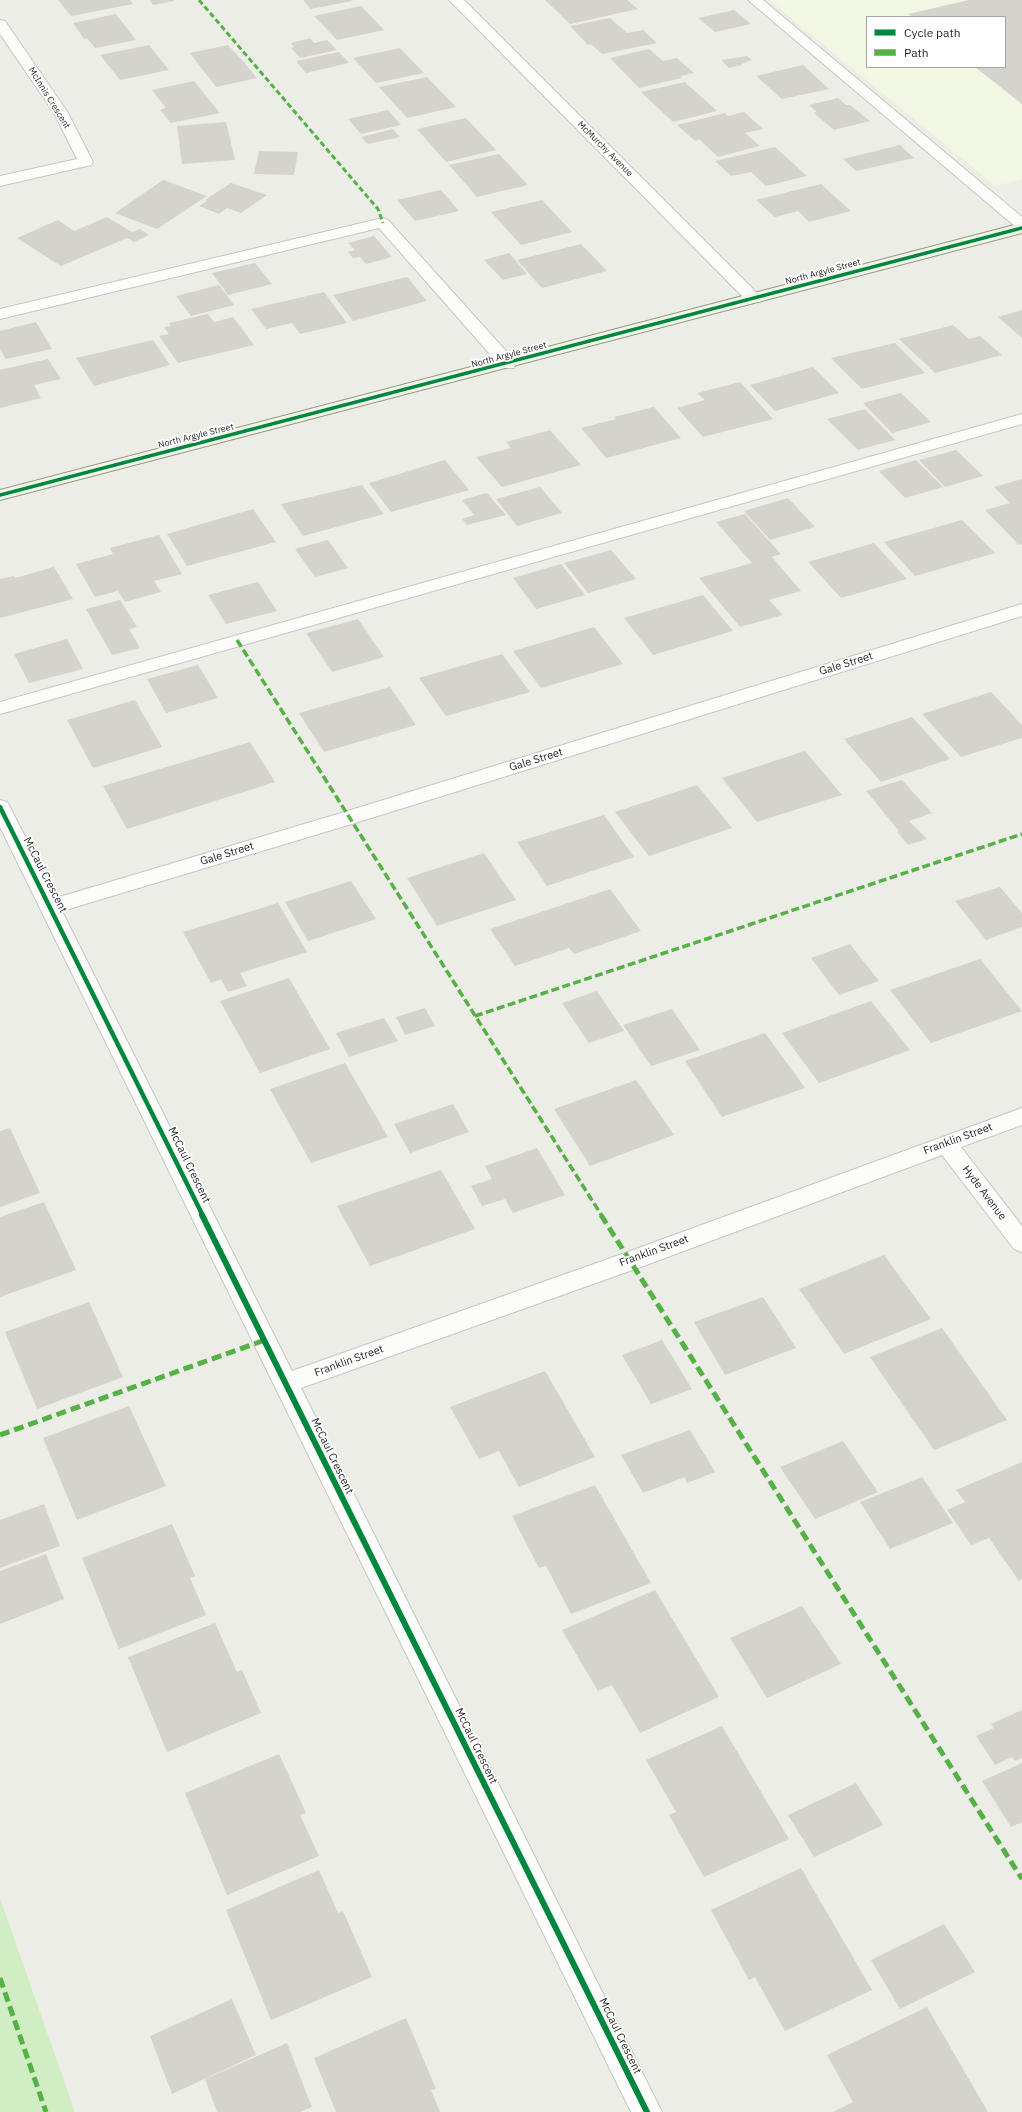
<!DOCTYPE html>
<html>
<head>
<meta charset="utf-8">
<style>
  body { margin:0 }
  #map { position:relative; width:1022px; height:2112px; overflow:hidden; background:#edede7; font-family:"IBM Plex Sans",sans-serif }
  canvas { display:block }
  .legend { position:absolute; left:866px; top:16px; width:140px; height:52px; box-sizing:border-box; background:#fff; border:1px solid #a5a5a5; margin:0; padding:5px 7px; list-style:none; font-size:12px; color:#1f1f1f }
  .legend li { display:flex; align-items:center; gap:8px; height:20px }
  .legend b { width:20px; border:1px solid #a5a5a5 }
</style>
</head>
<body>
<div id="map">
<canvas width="1022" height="2112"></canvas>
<ul class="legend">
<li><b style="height:5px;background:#00873e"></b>Cycle path</li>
<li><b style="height:5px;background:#55b145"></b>Path</li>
</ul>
</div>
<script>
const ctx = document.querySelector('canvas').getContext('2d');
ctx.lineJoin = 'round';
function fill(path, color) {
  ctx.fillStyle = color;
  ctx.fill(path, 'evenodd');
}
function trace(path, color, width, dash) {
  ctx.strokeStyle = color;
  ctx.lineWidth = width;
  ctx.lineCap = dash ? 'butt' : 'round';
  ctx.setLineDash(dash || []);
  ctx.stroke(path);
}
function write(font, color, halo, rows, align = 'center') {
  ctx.font = font + ' "IBM Plex Sans",sans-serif';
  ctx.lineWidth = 3.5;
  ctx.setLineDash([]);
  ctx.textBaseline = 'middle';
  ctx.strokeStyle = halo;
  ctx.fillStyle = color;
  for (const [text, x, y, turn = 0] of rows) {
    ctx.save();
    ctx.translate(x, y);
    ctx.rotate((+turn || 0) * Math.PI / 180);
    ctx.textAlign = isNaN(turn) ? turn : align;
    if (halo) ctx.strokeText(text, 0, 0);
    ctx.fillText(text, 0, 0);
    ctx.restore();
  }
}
const education = new Path2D(`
  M769 0H1022V179L996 186ZM867 17H1005V67H867Z`);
const grass = new Path2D(`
  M0 1898 75 2112H0Z`);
const building = new Path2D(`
  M58 0H130L133 4 71 16Z
  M150 0H174V1L153 5Z
  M303 0H351L352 1 311 9Z
  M545 0H627L638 9 570 24Z
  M969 0H1022V104L975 67H1005V17H912L908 14Z
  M361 6 384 30 337 40 314 16Z
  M734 10 751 24 715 32 698 18Z
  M116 14 136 40 95 48 87 38 84 39 73 23Z
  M610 18 627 33 643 30 657 43 602 54 591 44 588 45 570 26Z
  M310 38 314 43 327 40 337 50 300 58 291 48 294 47 291 43Z
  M149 45 169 70 120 80 100 55Z
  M228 45 243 61 257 78 216 87 190 53Z
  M400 48 424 73 376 83 353 58Z
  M649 49 663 61 677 58 694 73 680 76 682 78 639 88 610 58Z
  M339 52 349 63 306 73 296 61Z
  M747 56 752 60 741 64 742 65 729 68 721 60Z
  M803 65 829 89 782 99 756 76Z
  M427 77 456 107 407 118 379 87Z
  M194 81 220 113 171 123 160 110 166 108 152 90Z
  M685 82 717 111 673 122 641 92Z
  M838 98 846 105H850L870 121 834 130 814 113 817 112 809 105Z
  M388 110 401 125 361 134 348 119Z
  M744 112 763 129 745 133 760 146 718 157 699 139 695 141 677 125 725 113 728 116Z
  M466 118 496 150 446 162 417 129Z
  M226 122 235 160 182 164 177 126Z
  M393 129 400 137 368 144 361 137Z
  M900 145 914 158 856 171 843 159Z
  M775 147 807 176 766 186 751 172 731 176 715 161Z
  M259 151 298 152 294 175 254 174Z
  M499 154 528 185 477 197 449 165Z
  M163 180 207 196 157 229 115 213Z
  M231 183 267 195 241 213 227 208 219 214 199 206 207 201 205 200Z
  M821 184 851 211 809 222 798 211 775 217 756 200Z
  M441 190 459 211 415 221 397 200Z
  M542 200 572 232 521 245 491 212Z
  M107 217 132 232 140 229 149 235 134 242 127 238 61 266 17 238 58 220 74 231Z
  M374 236 392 257 366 264 360 257 353 258 348 252 355 250 348 243Z
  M581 244 607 271 542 288 517 260Z
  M509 253 527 274 503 280 484 260Z
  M255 263 272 284 228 295 212 273Z
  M407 277 427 301 353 321 333 295Z
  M219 285 234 305 191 316 176 296Z
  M324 292 347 323 300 334 292 323 266 329 251 309Z
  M1022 310V338L998 317Z
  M208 314 214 322 233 317 254 345 178 363 159 336 169 334 164 327 171 326 169 323Z
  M36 322 52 349 6 359 0 349V331Z
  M953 325 969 339 980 336 1002 355 935 373 899 339Z
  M153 340 170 365 94 386 76 358Z
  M895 343 925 373 862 389 831 358Z
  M48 359 61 379 34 385 41 398 0 408V370Z
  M813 367 839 393 775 411 750 385Z
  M740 382 773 419 703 437 677 408 705 400 697 393Z
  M901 393 931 422 892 433 863 403Z
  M654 407 681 438 606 458 581 428 616 419 614 417Z
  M865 409 895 440 858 450 827 419Z
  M550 430 581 465 502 487 476 457 511 448 506 442Z
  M956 450 983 476 945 487 919 460Z
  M445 460 469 490 391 512 369 483Z
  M916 460 943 487 905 498 879 471Z
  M1022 479V544L1019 545 985 510 1010 503 994 487Z
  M362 485 384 514 303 536 281 504Z
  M540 487 562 513 517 526 496 499Z
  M487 493 506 515 467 525 462 519 474 515 462 500Z
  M788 498 815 527 770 540 744 511Z
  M253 509 276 542 187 566 167 534Z
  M745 514 781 554 768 558 772 557 801 591 769 600 783 615 740 627 699 578 752 563 716 522Z
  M962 520 995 553 915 576 884 542Z
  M159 535 182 574 154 581 161 592 125 602 118 591 95 597 76 564 113 554 110 548Z
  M328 540 348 568 315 577 295 549Z
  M874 543 907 579 841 598 808 562Z
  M611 550 636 579 588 593 564 563Z
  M561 564 585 595 536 609 513 578Z
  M54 567 73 599 0 618V579L14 576 15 578Z
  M258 582 277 611 226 624 208 595Z
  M703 595 733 631 653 655 624 618Z
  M120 600 137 627 129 629 140 648 112 655 86 609Z
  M358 619 384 657 332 672 306 633Z
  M594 627 623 664 541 688 513 651Z
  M67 639 83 669 29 683 14 654Z
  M502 654 530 692 446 716 419 678Z
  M198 665 218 698 166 713 147 679Z
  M390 687 416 725 324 752 299 713Z
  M991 692 1022 725V738L961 757 922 714Z
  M135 700 162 747 93 768 67 720Z
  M912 717 950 759 881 782 844 739Z
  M250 742 275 782 127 829 103 786Z
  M805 751 842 795 757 822 722 778Z
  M902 780 932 813 909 821 927 839 908 845 897 832 899 831 866 791Z
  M697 785 732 828 649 856 615 812Z
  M604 815 634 857 547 886 517 842Z
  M484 853 516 900 437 926 407 878Z
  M351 881 376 919 308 941 285 902Z
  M1000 887 1022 913V927L986 940 955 901Z
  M610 889 641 931 574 954 569 948 515 966 490 929Z
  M278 903 307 952 240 973 247 986 228 992 221 979 211 983 183 932Z
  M850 944 879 981 839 995 811 958Z
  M980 959 1022 1011 931 1043 890 990Z
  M289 978 330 1049 260 1073 220 1001Z
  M597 991 624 1031 589 1043 562 1003Z
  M871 1001 910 1050 819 1083 782 1033Z
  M425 1008 435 1026 405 1035 396 1017Z
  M672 1009 700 1050 651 1066 623 1025Z
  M384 1018 398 1041 349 1057 336 1033Z
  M765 1033 805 1088 722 1117 685 1061Z
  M345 1063 388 1137 311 1163 270 1089Z
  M636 1080 674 1135 590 1166 554 1109Z
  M453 1104 469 1132 410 1153 394 1124Z
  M10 1128 40 1193 0 1207V1131Z
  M537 1148 565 1195 513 1213 505 1199 482 1206 471 1186 492 1179 485 1166Z
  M441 1170 475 1229 370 1266 337 1206Z
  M44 1202 76 1270 0 1297V1217Z
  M884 1255 931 1319 844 1354 799 1289Z
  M763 1297 796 1348 725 1375 694 1322Z
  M89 1302 123 1377 37 1409 5 1332Z
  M942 1328 1007 1420 934 1450 870 1357Z
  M662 1340 692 1389 651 1404 622 1355Z
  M545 1371 595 1457 519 1487 499 1451 479 1459 450 1407Z
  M129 1406 166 1486 77 1520 43 1438Z
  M690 1430 715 1472 687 1483 685 1477 643 1493 621 1455Z
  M843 1441 878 1492 815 1519 780 1467Z
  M1022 1462V1579L1019 1581 989 1538 971 1545 947 1510 965 1502 956 1490Z
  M922 1477 953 1523 890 1549 860 1502Z
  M595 1485 651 1583 571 1614 546 1566 539 1568 512 1516Z
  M44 1504 60 1546 0 1568V1520Z
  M172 1524 195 1576 190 1578 206 1615 119 1649 82 1558Z
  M46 1554 64 1599 0 1624V1571Z
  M655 1590 719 1697 640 1733 612 1685 598 1691 562 1630Z
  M802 1606 841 1664 767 1698 730 1638Z
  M215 1623 237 1672 242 1670 261 1713 167 1752 128 1657Z
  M1022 1710V1758L1015 1761 1012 1757 995 1765 976 1736 994 1728 991 1724Z
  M722 1726 789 1839 704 1877 669 1815 676 1812 646 1760Z
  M279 1754 306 1813 300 1815 319 1856 227 1895 185 1793Z
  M1022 1763V1822L1011 1827 982 1781Z
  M856 1783 883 1825 814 1857 788 1815Z
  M801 1868 872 1990 785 2031 755 1977 749 1980 711 1910Z
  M319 1870 338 1913 343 1911 372 1977 271 2020 226 1910Z
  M944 1924 975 1972 900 2009 871 1960Z
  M232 1999 256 2055 172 2094 150 2036Z
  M927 2007 988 2112H833L853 2102 827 2055Z
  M406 2018 436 2089 431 2090 440 2112H336L314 2058Z
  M287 2043 312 2107 300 2112H217L205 2079Z`);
const lane = new Path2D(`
  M748 0H763L1022 217V230L1017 228Z
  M383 218 388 220 514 360 516 364 514 368H502L379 228 0 319V309Z
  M1022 414V424L0 714V702Z`);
const street = new Path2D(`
  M449 0H464L760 296 762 299 760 302H748Z
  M0 20 5 21 68 113 93 162 91 165 0 186V176L77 159 54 113 0 34Z
  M1022 604V616L355 823 62 911 292 1371 622 1254 1022 1108V1125L961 1147 1022 1226V1252L1014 1249 942 1155 638 1268 301 1388 662 2112H631L0 827V800L7 802 10 807 56 898 341 813Z`);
const secondary = new Path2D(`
  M1022 223V233L0 500V490Z`);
const quietFar2 = new Path2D(`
  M199 0 378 209 383 223`);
const quietFar1 = new Path2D(`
  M237 640 602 1216
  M475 1016 1022 834`);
const quiet = new Path2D(`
  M601 1215 1022 1879
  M0 1435 265 1340
  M0 1978 46 2112`);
const cyclewayFar2 = new Path2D(`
  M0 495 1022 228`);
const cyclewayFar1 = new Path2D(`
  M0 807 203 1216`);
const cycleway = new Path2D(`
  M202 1215 647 2112`);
const farStreetnames = [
  ["McInnis Crescent",49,98,58],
  ["McMurchy Avenue",605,149,45],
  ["North Argyle Street",823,272,-15],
  ["North Argyle Street",509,355,-15],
  ["North Argyle Street",196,436,-14]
];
const streetNames = [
  ["Gale Street",846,664,-17],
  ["Gale Street",536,760,-17],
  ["Gale Street",227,854,-17],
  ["McCaul Crescent",45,875,63],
  ["Franklin Street",958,1139,-20],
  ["McCaul Crescent",189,1165,64],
  ["Hyde Avenue",984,1193,53],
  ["Franklin Street",654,1251,-20],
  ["Franklin Street",349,1361,-20],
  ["McCaul Crescent",332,1456,64],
  ["McCaul Crescent",476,1746,64],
  ["McCaul Crescent",620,2036,64]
];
fill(education, '#f2f7e3');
fill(grass, '#d0edc4');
fill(building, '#d4d3ce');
trace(lane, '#c6c6c3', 2);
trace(street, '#c6c6c3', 2);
trace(secondary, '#91997e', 2);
fill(lane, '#fcfcfb');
fill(street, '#fcfcfb');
fill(secondary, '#f1f4ea');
trace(quietFar2, '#55b145', 3, [5.5, 3]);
trace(quietFar1, '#55b145', 3.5, [8, 3.5]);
trace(quiet, '#55b145', 5, [10, 5]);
trace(cyclewayFar2, '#00873e', 3.5);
trace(cyclewayFar1, '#00873e', 4.5);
trace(cycleway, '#00873e', 6);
write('9px', '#1f1f1f', '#fff', farStreetnames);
write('11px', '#1f1f1f', '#fff', streetNames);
</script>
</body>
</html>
